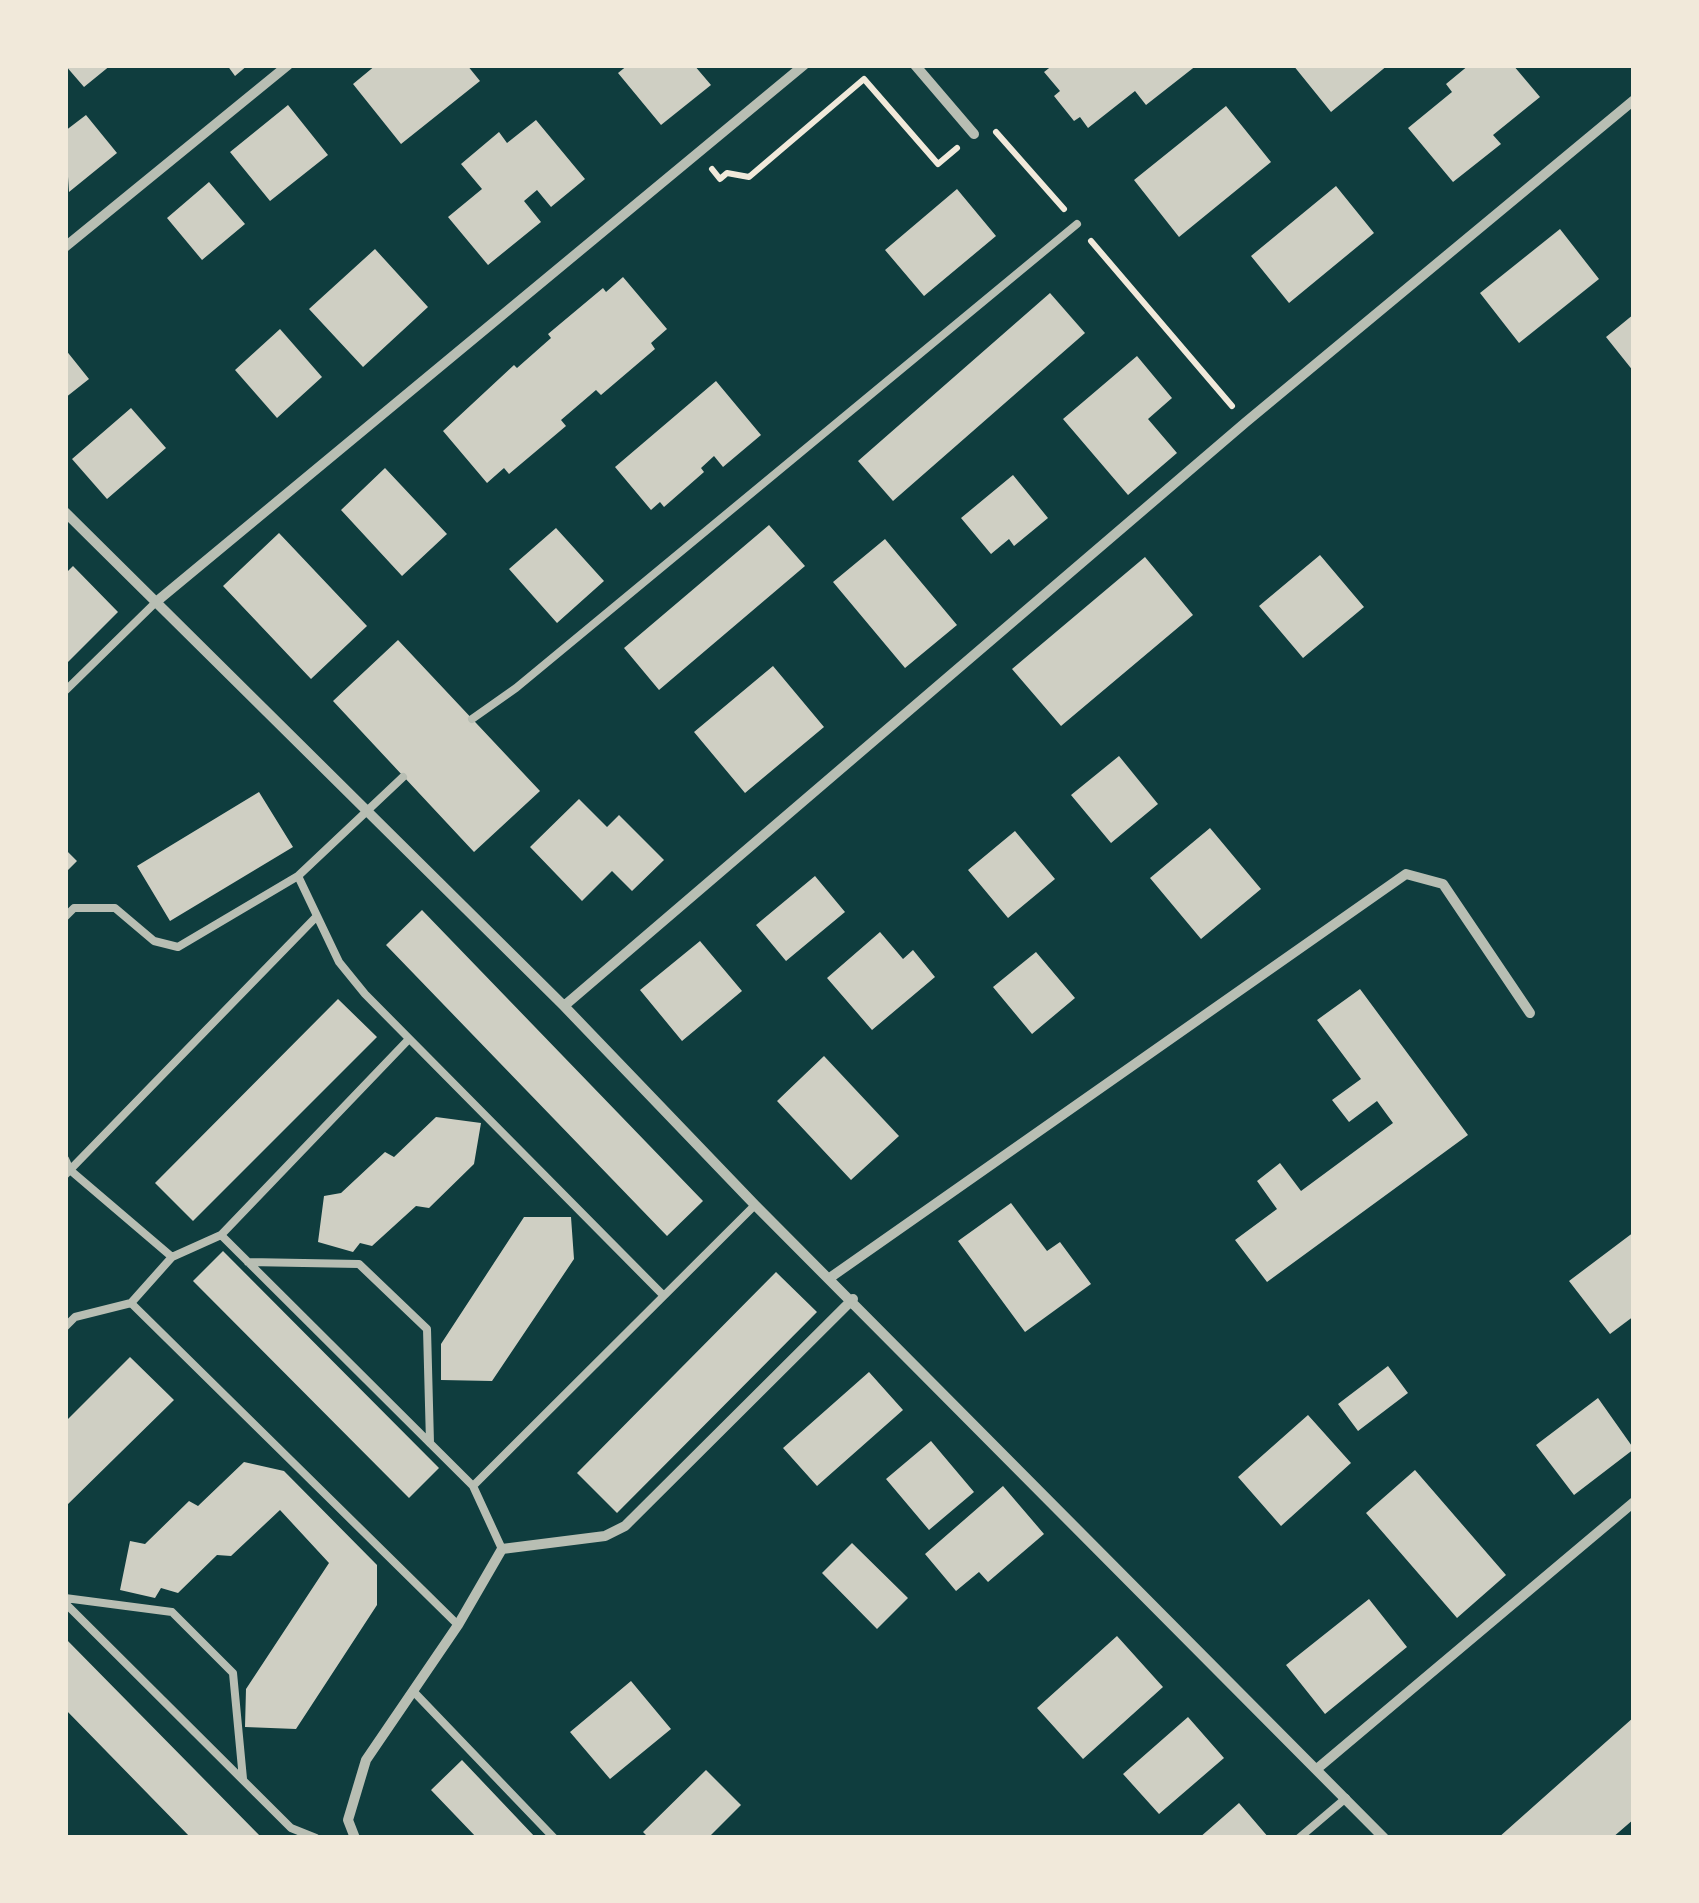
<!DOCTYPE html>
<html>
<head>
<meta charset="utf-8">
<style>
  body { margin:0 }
  #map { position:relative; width:1699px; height:1903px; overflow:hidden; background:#0f3d3e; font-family:"PT Sans",sans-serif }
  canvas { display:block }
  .frame { position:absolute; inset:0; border:68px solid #f1e9da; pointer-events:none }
</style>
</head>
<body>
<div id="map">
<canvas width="1699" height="1903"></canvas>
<div class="frame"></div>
</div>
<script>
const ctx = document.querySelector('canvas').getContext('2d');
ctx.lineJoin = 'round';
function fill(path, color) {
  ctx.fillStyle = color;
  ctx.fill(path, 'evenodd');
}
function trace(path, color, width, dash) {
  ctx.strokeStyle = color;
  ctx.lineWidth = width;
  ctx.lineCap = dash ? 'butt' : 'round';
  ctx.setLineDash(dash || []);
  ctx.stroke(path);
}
const building = new Path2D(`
  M65 65H111L84 87Z
  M227 65H248L235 76Z
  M376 65H467L480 81 401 144 353 84Z
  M628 65H694L711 85 661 125 618 73Z
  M1053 65H1197L1146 105 1135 91 1088 128 1080 117 1074 121 1054 96 1060 91 1044 72Z
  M1293 65H1388L1331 112Z
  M1469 65H1513L1540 97 1493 135 1501 144 1453 182 1408 128 1452 92 1446 84Z
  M288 105 328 155 270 201 230 152Z
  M1226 106 1271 162 1179 237 1134 180Z
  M86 115 117 153 69 192 65 131Z
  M536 120 585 179 551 207 537 190 524 201 541 222 488 265 448 217 482 189 461 164 499 132 507 143Z
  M209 182 245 224 202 260 167 218Z
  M1336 186 1374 233 1289 303 1251 256Z
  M957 189 996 236 924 296 885 250Z
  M1560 229 1599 279 1519 343 1480 293Z
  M375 249 428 307 363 367 309 309Z
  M623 277 667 329 651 343 655 349 601 395 596 390 561 420 566 426 509 474 504 468 487 483 443 431 514 365 517 368 551 338 548 334 603 288 606 292Z
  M1050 293 1085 333 893 501 858 461Z
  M1634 314V372L1606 337Z
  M280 329 322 377 277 418 235 370Z
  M65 349 89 379 65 398Z
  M1137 356 1172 398 1148 419 1177 453 1128 495 1063 419Z
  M716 381 761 435 723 467 714 456 701 468 704 472 664 507 660 502 651 510 615 467Z
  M131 408 166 448 107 499 72 459Z
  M385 468 447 534 402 576 341 510Z
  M1013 475 1048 518 1014 546 1009 539 991 554 961 518Z
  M769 525 805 566 659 690 624 648Z
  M556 528 604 581 557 623 509 569Z
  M279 533 367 626 311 679 223 586Z
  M885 539 957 625 905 668 833 582Z
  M1320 555 1364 607 1303 658 1259 606Z
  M1145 557 1193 615 1061 726 1012 669Z
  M73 566 118 612 65 665V574Z
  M398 640 540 791 474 852 333 701Z
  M773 666 824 727 745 793 694 732Z
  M1119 756 1158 804 1111 843 1071 795Z
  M259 792 293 847 170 921 137 866Z
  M579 799 607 827 619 815 664 860 632 891 612 871 582 901 530 847Z
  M1210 828 1261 889 1201 939 1150 878Z
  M1015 831 1055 879 1008 918 968 870Z
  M65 849 77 861 65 873Z
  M815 876 845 912 786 961 756 925Z
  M422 910 703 1201 667 1236 386 945Z
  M880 932 903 959 913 950 935 977 872 1030 827 978Z
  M700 941 742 991 682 1041 640 990Z
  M1036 952 1075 998 1032 1034 993 987Z
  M1360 989 1468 1135 1267 1282 1235 1240 1277 1209 1257 1181 1280 1163 1301 1191 1393 1123 1377 1101 1349 1122 1332 1100 1361 1079 1317 1020Z
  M338 999 377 1037 193 1221 155 1183Z
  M824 1056 899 1136 851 1180 777 1101Z
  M436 1117 481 1123 474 1164 429 1208 416 1206 372 1246 360 1243 353 1252 318 1242 324 1196 341 1193 385 1152 394 1157Z
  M1011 1203 1047 1251 1060 1242 1091 1284 1025 1332 958 1241Z
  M524 1217H571L574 1259 492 1381 441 1380V1344Z
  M1634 1232V1316L1610 1334 1569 1281Z
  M223 1251 439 1468 409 1498 193 1281Z
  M776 1272 817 1312 617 1513 577 1473Z
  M130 1357 174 1400 65 1507V1422Z
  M1388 1366 1408 1393 1358 1431 1338 1404Z
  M869 1372 903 1410 817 1486 783 1448Z
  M1598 1398 1634 1449 1574 1495 1536 1445Z
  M1308 1415 1351 1463 1281 1526 1238 1477Z
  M931 1441 974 1492 929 1530 886 1479Z
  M244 1462 284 1471 377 1565V1605L296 1729 245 1727 246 1689 329 1563 280 1510 231 1556 217 1555 178 1593 161 1588 155 1598 120 1590 130 1541 145 1544 189 1501 198 1506Z
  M1415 1470 1506 1575 1457 1618 1366 1513Z
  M1003 1486 1044 1534 988 1582 979 1572 956 1591 925 1554Z
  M852 1543 908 1598 877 1629 822 1573Z
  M1369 1599 1407 1647 1325 1714 1286 1665Z
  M1117 1636 1163 1687 1083 1759 1037 1708Z
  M65 1638 262 1838H191L65 1709Z
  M631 1681 671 1729 610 1779 570 1732Z
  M1188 1717 1224 1758 1159 1814 1123 1774Z
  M1634 1717V1819L1612 1838H1498Z
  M462 1760 536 1838H477L431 1790Z
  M706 1770 741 1805 708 1838H649L643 1832Z
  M1239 1803 1269 1838H1199Z`);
const path = new Path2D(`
  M996 132 1064 209
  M712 169 720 179 727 173 749 177 864 79 938 164 957 148
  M1091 241 1232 406`);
const service = new Path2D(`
  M65 691 156 602
  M472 719 516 688 1077 224
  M298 876 339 962 365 994 662 1294
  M65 917 74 908H115L154 941 178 947 298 876 403 777
  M65 1159 70 1170 172 1257
  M65 1175 317 916
  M221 1235 473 1486 502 1549
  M248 1262 359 1264 427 1329 430 1443
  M131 1303 458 1625
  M65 1327 75 1317 131 1303 172 1257 221 1235 409 1039
  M473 1486 755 1205
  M65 1598 172 1612 233 1673 243 1779
  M65 1603 291 1828 316 1838
  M414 1692 554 1838
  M1299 1838 1346 1798`);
const minor = new Path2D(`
  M915 65 974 134
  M65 247 288 65
  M65 512 564 1006 755 1205 1384 1838
  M156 602 804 65
  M564 1006 1246 422 1634 100
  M831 1277 1406 874 1443 884 1530 1013
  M1318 1768 1634 1502
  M355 1838 348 1820 366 1760 458 1625 502 1549 605 1536 625 1526 853 1299`);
fill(building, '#cfcfc3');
trace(path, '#f1e9da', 6);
trace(service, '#b8beb3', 8);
trace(minor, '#b8beb3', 10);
</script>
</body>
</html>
